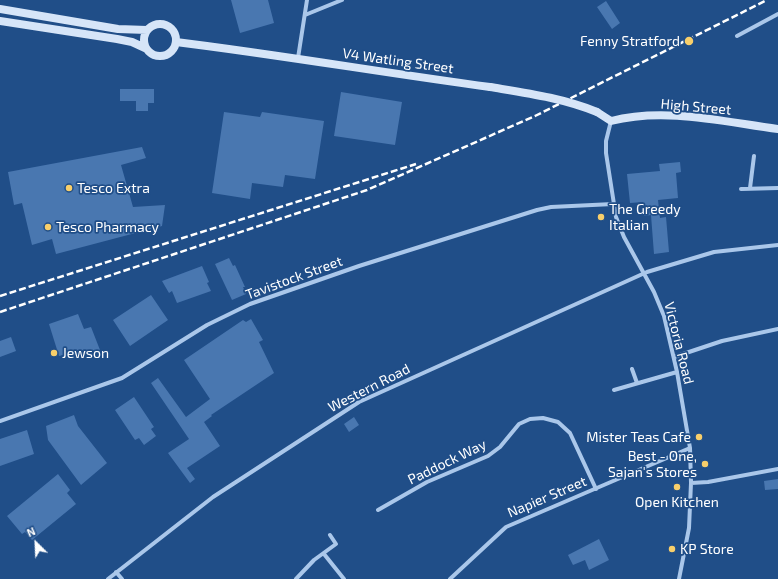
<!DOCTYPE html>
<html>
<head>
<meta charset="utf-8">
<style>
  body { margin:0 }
  #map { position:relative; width:778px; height:579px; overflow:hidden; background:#204e88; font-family:"Exo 2",sans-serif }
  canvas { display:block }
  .north { position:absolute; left:16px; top:523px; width:40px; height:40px; -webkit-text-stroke:3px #204e88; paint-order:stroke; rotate:336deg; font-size:11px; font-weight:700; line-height:16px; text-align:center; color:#fff }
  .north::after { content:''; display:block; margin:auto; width:14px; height:18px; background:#fff; clip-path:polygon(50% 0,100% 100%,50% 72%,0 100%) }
</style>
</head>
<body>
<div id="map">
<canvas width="778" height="579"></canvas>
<div class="north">N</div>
</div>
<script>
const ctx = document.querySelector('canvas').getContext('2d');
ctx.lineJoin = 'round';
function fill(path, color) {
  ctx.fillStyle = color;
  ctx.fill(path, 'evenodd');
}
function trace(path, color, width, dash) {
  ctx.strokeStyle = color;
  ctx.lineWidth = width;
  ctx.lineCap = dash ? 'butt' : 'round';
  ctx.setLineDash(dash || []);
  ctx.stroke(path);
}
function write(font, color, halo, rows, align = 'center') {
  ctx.font = font + ' "Exo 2",sans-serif';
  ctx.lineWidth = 3.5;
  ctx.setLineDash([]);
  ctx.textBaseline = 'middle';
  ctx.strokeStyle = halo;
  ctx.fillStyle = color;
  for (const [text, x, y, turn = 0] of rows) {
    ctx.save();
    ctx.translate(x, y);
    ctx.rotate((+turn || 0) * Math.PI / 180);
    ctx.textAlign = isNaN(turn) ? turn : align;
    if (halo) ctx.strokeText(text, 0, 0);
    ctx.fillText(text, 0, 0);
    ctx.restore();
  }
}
const building = new Path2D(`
  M231 0H268L274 23 240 33Z
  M606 1 620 23 612 29 597 7Z
  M120 89H154V103H148V111H136V101H120Z
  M341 92 402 102 395 145 334 136Z
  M224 112 260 117 262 112 324 121 315 179 285 175 283 187 252 183 250 199 212 193Z
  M142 147 146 158 121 165 133 207 165 205 162 226 56 254 52 239 32 245 22 203 14 205 8 172Z
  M680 162 681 172 676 173 678 198 658 200 660 218 666 217 669 252 654 254 651 215 644 216 643 202 630 203 627 174 660 171 659 164Z
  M229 258 233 266 235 265 245 287H243L246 294 232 300 215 264Z
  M202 266 209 282 207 283 211 291 177 303 172 291 169 293 162 281Z
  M151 295 168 320 130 346 113 320Z
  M78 314 84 329 91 327 100 350 70 360 68 354 59 356 49 324Z
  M251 319 263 340 259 342 274 373 211 415 212 416 204 422 220 446 187 468 195 479 190 483 168 453 189 439 151 383 158 378 186 417 210 399 184 360 243 320 246 322Z
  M11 337 16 351 0 357V341Z
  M134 397 154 427 151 429 156 436 144 445 139 438 135 440 115 410Z
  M74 415 78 426 107 463 81 485 48 440 46 426Z
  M354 417 359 425 349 432 344 424Z
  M27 430 34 454 0 466V439Z
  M58 474 70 490 67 493 76 504 32 540 25 532 22 534 7 516Z
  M778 479V489L765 490 764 481Z
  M599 539 609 560 589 570 585 560 573 565 568 555Z`);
const street = new Path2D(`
  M305 15 342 0
  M737 36 778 14
  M298 58 307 0
  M611 121 606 141V153L616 217 624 237 654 292 664 316 677 372 690 448 691 483 689 528 679 579
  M750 188 754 156
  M741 189 778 188
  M674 357 722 341 778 329
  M632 369 637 383
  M614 390 677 372
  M0 421 122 378 207 325 250 304 359 266 537 210 551 207 613 204
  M691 483 708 482 778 469
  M378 510 427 482 488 456 500 447 519 424 530 419 543 418 558 422 570 433 596 489
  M324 554 344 579
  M116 572 122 579
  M108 579 213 497 359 402 647 272 714 252 778 245
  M296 579 314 560 336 544 330 535
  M450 579 506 527 690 448`);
const secondary = new Path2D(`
  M0 9 118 29 147 30
  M0 21 117 39 132 42 145 48
  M144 40a16 16 0 1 1 32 0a16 16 0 1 1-32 0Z
  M176 42C281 55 385 73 490 87
  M597 112 611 121C665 107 724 122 778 129`);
const rail = new Path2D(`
  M0 296 416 164
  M0 312 367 190 535 116 767 0`);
const secondaryBridge = new Path2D(`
  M490 87C526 93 563 98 597 112`);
const markers = [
  [689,41,5,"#f8cf6b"],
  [69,188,4,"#f8cf6b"],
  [601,217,4,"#f8cf6b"],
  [48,227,4,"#f8cf6b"],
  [54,353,4,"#f8cf6b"],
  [699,437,4,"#f8cf6b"],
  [705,464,4,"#f8cf6b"],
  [677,487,4,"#f8cf6b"],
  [672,549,4,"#f8cf6b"]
];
const poiNames = [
  ["Fenny Stratford",680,41,"right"],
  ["Tesco Extra",77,188],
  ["The Greedy",609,209],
  ["Italian",609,225],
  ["Tesco Pharmacy",56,227],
  ["Jewson",62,353],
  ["Mister Teas Cafe",691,437,"right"],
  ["Best - One,",697,456,"right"],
  ["Sajan's Stores",697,472,"right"],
  ["Open Kitchen",677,502,"center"],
  ["KP Store",680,549]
];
const streetNames = [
  ["V4 Watling Street",398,61,8],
  ["High Street",696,107,5],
  ["Tavistock Street",294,278,-20],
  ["Victoria Road",679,343,76],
  ["Western Road",369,388,-27],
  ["Paddock Way",447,462,-26],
  ["Napier Street",547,497,-23]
];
fill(building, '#4977b0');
trace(street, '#aac7ea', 4);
trace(secondary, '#d6e5f8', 8);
trace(rail, '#fff', 2.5, [7, 3]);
trace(secondaryBridge, '#d6e5f8', 8);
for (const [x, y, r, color] of markers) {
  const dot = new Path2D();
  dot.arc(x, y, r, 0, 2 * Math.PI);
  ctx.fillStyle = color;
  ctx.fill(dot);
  trace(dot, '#204e88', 1.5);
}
write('14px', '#fff', '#204e88', poiNames, 'left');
write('14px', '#fff', '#204e88', streetNames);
</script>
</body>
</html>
